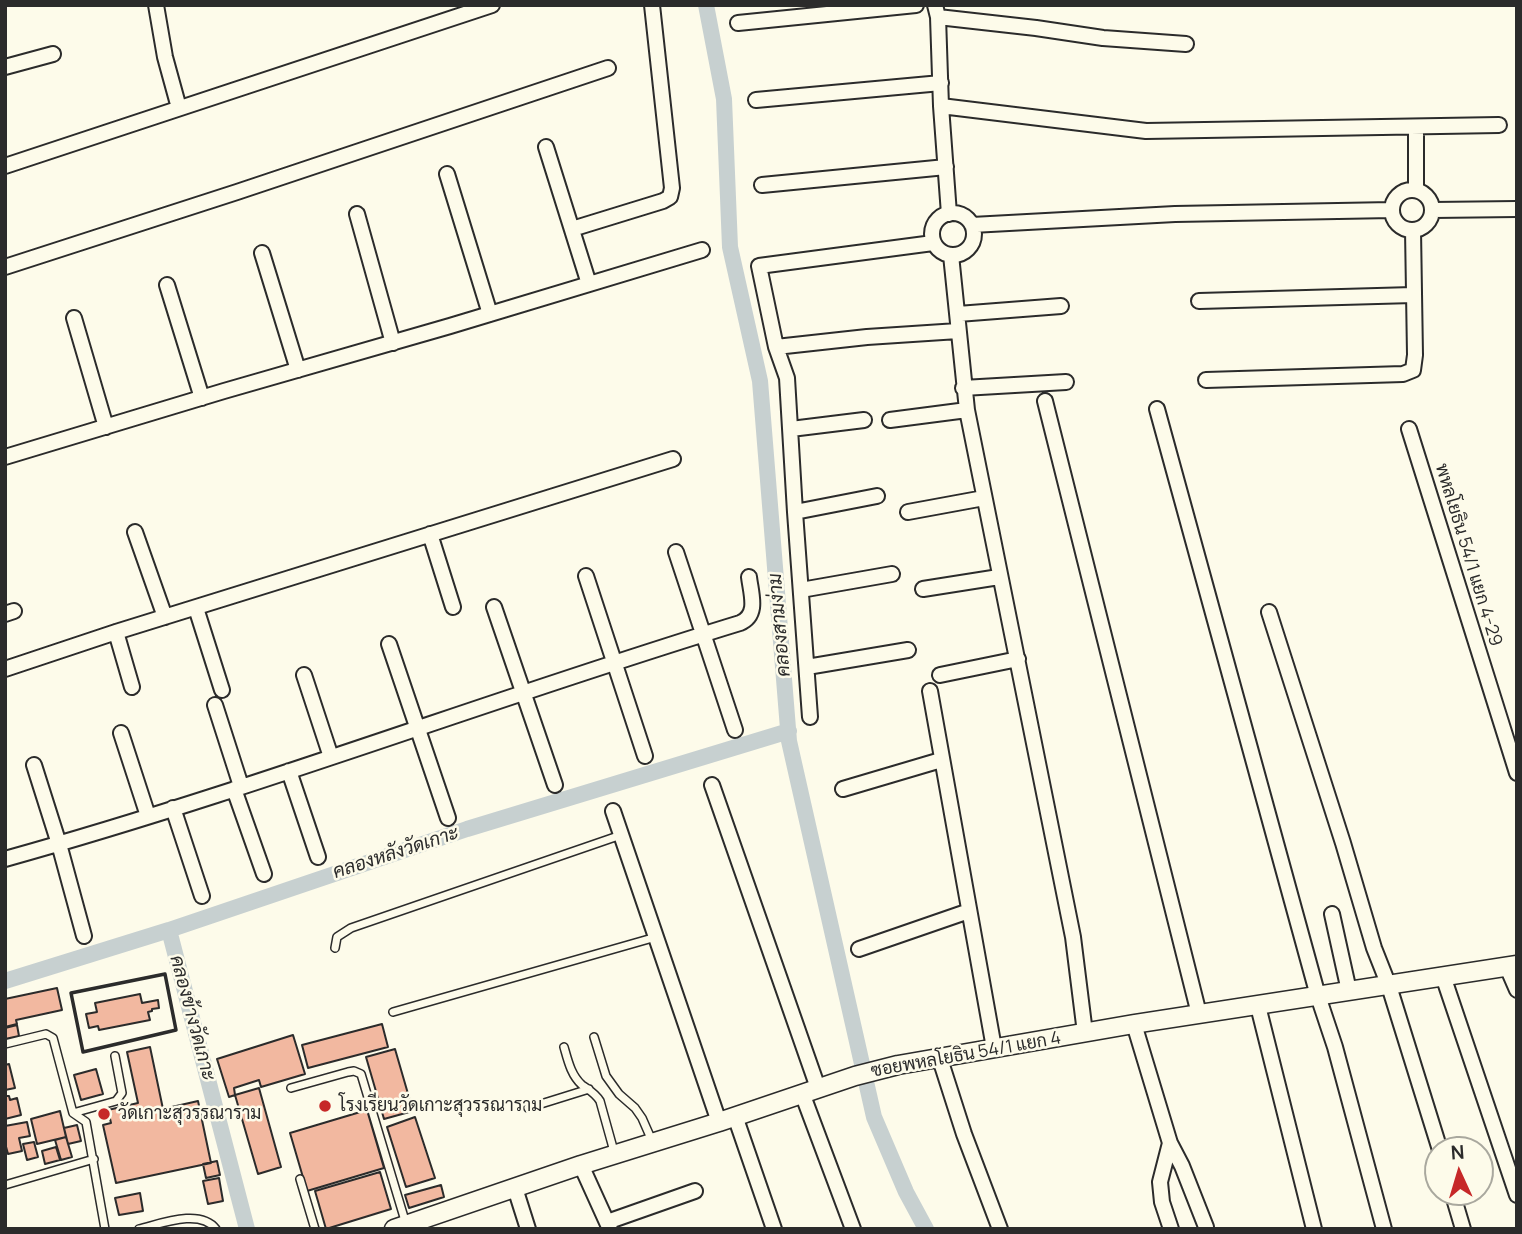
<!DOCTYPE html>
<html>
<head>
<meta charset="utf-8">
<style>
  body { margin:0 }
  #map { position:relative; width:1522px; height:1234px; overflow:hidden; background:#fdfbea; font-family:Manrope,sans-serif }
  canvas { display:block }
  .frame { position:absolute; inset:0; border:7px solid #2b2b2b; pointer-events:none }
  .north { position:absolute; left:1424px; top:1136px; width:70px; height:70px; box-sizing:border-box; background:#fdfbea; border:2px solid #a9a89e; border-radius:50%; rotate:356deg; font-size:19px; font-weight:700; line-height:28px; text-align:center; color:#2b2b2b }
  .north::after { content:''; display:block; margin:auto; width:24px; height:32px; background:#c62828; clip-path:polygon(50% 0,100% 100%,50% 72%,0 100%) }
</style>
</head>
<body>
<div id="map">
<canvas width="1522" height="1234"></canvas>
<div class="frame"></div>
<div class="north">N</div>
</div>
<script>
const ctx = document.querySelector('canvas').getContext('2d');
ctx.lineJoin = 'round';
function trace(path, color, width, dash) {
  ctx.strokeStyle = color;
  ctx.lineWidth = width;
  ctx.lineCap = dash ? 'butt' : 'round';
  ctx.setLineDash(dash || []);
  ctx.stroke(path);
}
function fill(path, color) {
  ctx.fillStyle = color;
  ctx.fill(path, 'evenodd');
}
function write(font, color, halo, rows, align = 'center') {
  ctx.font = font + ' Manrope,Sarabun,sans-serif';
  ctx.lineWidth = 5;
  ctx.setLineDash([]);
  ctx.textBaseline = 'middle';
  ctx.strokeStyle = halo;
  ctx.fillStyle = color;
  for (const [text, x, y, turn = 0] of rows) {
    ctx.save();
    ctx.translate(x, y);
    ctx.rotate((+turn || 0) * Math.PI / 180);
    ctx.textAlign = isNaN(turn) ? turn : align;
    if (halo) ctx.strokeText(text, 0, 0);
    ctx.fillText(text, 0, 0);
    ctx.restore();
  }
}
const canal = new Path2D(`
  M706 5 724 99 730 247 760 381 789 741 874 1117 906 1192 926 1229
  M169 930 247 1229
  M5 981 169 930 467 829 789 731`);
const building = new Path2D(`
  M57 988 62 1010 16 1020 17 1024 5 1027V999Z
  M140 994 142 1003 158 1000 159 1008 152 1009V1011L148 1012 150 1020 99 1030 98 1026 89 1028 86 1014 97 1012 95 1003Z
  M382 1024 388 1047 308 1068 302 1045Z
  M17 1025 19 1036 5 1039V1028Z
  M293 1035 305 1074 261 1087 259 1080 234 1088 235 1095 229 1097 217 1059Z
  M150 1047 163 1109 198 1101 211 1163 116 1183 103 1125 111 1123 108 1110 138 1103 127 1052Z
  M395 1049 413 1111 384 1119 366 1057Z
  M9 1064 15 1088 5 1090V1065Z
  M96 1069 103 1094 81 1100 74 1075Z
  M259 1088 281 1167 258 1174 235 1095Z
  M5 1096H9L10 1100 17 1098 21 1115 5 1119Z
  M367 1110 384 1168 307 1191 290 1133Z
  M60 1111 66 1137 37 1144 31 1119Z
  M415 1117 435 1178 406 1187 387 1127Z
  M27 1122 30 1136 19 1138 22 1151 8 1154 5 1143V1126Z
  M77 1125 81 1141 68 1144 64 1128Z
  M66 1137 72 1157 61 1160 55 1140Z
  M34 1142 38 1157 27 1160 23 1144Z
  M56 1147 60 1160 45 1164 42 1151Z
  M217 1161 220 1175 206 1178 203 1164Z
  M380 1172 391 1209 326 1229 315 1191Z
  M219 1178 223 1201 208 1204 203 1181Z
  M441 1185 444 1197 409 1208 405 1195Z
  M140 1193 143 1211 119 1215 115 1198Z`);
const service = new Path2D(`
  M335 948 337 937 351 928 621 835
  M393 1012 656 937
  M594 1037 606 1076 619 1094 635 1108 642 1118 653 1143
  M5 1044 46 1034 53 1038 73 1113 86 1122 105 1229
  M564 1047C568 1061 571 1075 582 1085 589 1090 595 1093 600 1101L615 1155
  M291 1088 348 1072 354 1071 361 1074 406 1224
  M528 1108 589 1089
  M73 1113 116 1101 122 1093 115 1056
  M300 1179 315 1229
  M5 1185 94 1159
  M139 1229C160 1224 200 1208 216 1229`);
const minor = new Path2D(`
  M156 5 165 57 179 108
  M935 5 938 17 941 106 949 214
  M938 17 1036 28 1103 38 1186 44
  M738 23 916 5
  M5 67 53 54
  M756 100 941 83
  M941 106 1146 131 1499 125
  M546 147 589 284
  M5 166 492 5
  M447 174 490 314
  M762 185 946 167
  M1416 190V128
  M1392 210a20 20 0 1 1 40 0a20 20 0 1 1-40 0Z
  M1433 210 1517 209
  M932 234a21 21 0 1 1 42 0a21 21 0 1 1-42 0Z
  M357 214 393 343
  M972 225 1175 214 1392 210
  M572 229 663 201 670 197 672 188 652 5
  M262 253 298 370
  M951 255 967 410 1073 937 1085 1033
  M5 267 237 192 608 68
  M167 285 202 398
  M1199 301 1413 295
  M958 314 1061 306
  M74 318 106 427
  M776 347 759 266 933 243
  M1206 380 1403 374 1413 370 1415 355 1413 230
  M963 388 1066 382
  M1045 401 1199 1014
  M1157 409 1318 996 1335 1047 1384 1229
  M890 420 967 410
  M791 429 864 420
  M1409 429 1517 773
  M5 457 224 391 450 326 702 250
  M795 512 877 496
  M908 512 984 498
  M135 532 165 617
  M430 534 453 607
  M676 552 735 730
  M586 576 645 756
  M923 589 999 577
  M801 590 892 574
  M494 607 555 785
  M196 608 222 690
  M1269 612 1343 843 1374 948 1389 986 1440 1150
  M5 614 14 611
  M116 632 132 687
  M389 644 448 818
  M807 667 908 650
  M5 669 116 632 673 459
  M304 675 331 757
  M940 675 1018 659
  M930 691 994 1048
  M215 705 241 786
  M810 717 795 512 787 378 776 347 867 337 958 331
  M121 733 148 816
  M34 765 59 844 84 936
  M289 771 318 857
  M712 785 818 1088
  M234 789 264 874
  M843 789 941 760
  M173 808 202 896
  M613 811 719 1122
  M5 859C253 790 494 698 740 623 759 615 751 594 749 577
  M1332 914 1349 991
  M859 949 969 911
  M1507 967 1517 990
  M1443 976 1517 1195
  M1258 1006 1314 1229
  M1134 1024 1170 1143 1182 1166 1206 1227
  M940 1059 964 1134 1000 1229
  M802 1093 853 1229
  M735 1116 774 1229
  M1170 1143 1160 1182 1162 1202 1171 1229
  M581 1165 610 1229
  M515 1188 528 1229
  M1452 1192 1463 1229
  M607 1222 695 1191`);
const tertiary = new Path2D(`
  M394 1229 581 1165 719 1122 855 1076 898 1065 1134 1024 1517 965`);
const wall = new Path2D(`
  M165 974 176 1030 83 1052 71 993Z`);
const markers = [
  [325,1106,7,"#c62828"],
  [104,1114,7,"#c62828"]
];
const streetNames = [
  ["พหลโยธิน 54/1 แยก 4-29",1468,555,73],
  ["ซอยพหลโยธิน 54/1 แยก 4",966,1055,-10]
];
const poiNames = [
  ["โรงเรียนวัดเกาะสุวรรณาราม",339,1106],
  ["วัดเกาะสุวรรณาราม",118,1114]
];
const waterNames = [
  ["คลองสามง่าม",780,625,-95],
  ["คลองหลังวัดเกาะ",396,853,-18],
  ["คลองข้างวัดเกาะ",192,1018,75]
];
trace(canal, '#c7d0d0', 16);
fill(building, '#f2b8a0');
trace(building, '#2b2b2b', 2);
trace(service, '#2b2b2b', 10);
trace(minor, '#2b2b2b', 18);
trace(tertiary, '#2b2b2b', 21);
trace(service, '#fdfbea', 7);
trace(minor, '#fdfbea', 14);
trace(tertiary, '#fdfbea', 18);
trace(wall, '#2b2b2b', 3.5);
for (const [x, y, r, color] of markers) {
  const dot = new Path2D();
  dot.arc(x, y, r, 0, 2 * Math.PI);
  ctx.fillStyle = color;
  ctx.fill(dot);
  trace(dot, '#fdfbea', 2.5);
}
write('18px', '#2b2b2b', '#fdfbea', streetNames);
write('18px', '#2b2b2b', '#fdfbea', poiNames, 'left');
write('italic 19px', '#2b2b2b', '#fdfbea', waterNames);
</script>
</body>
</html>
